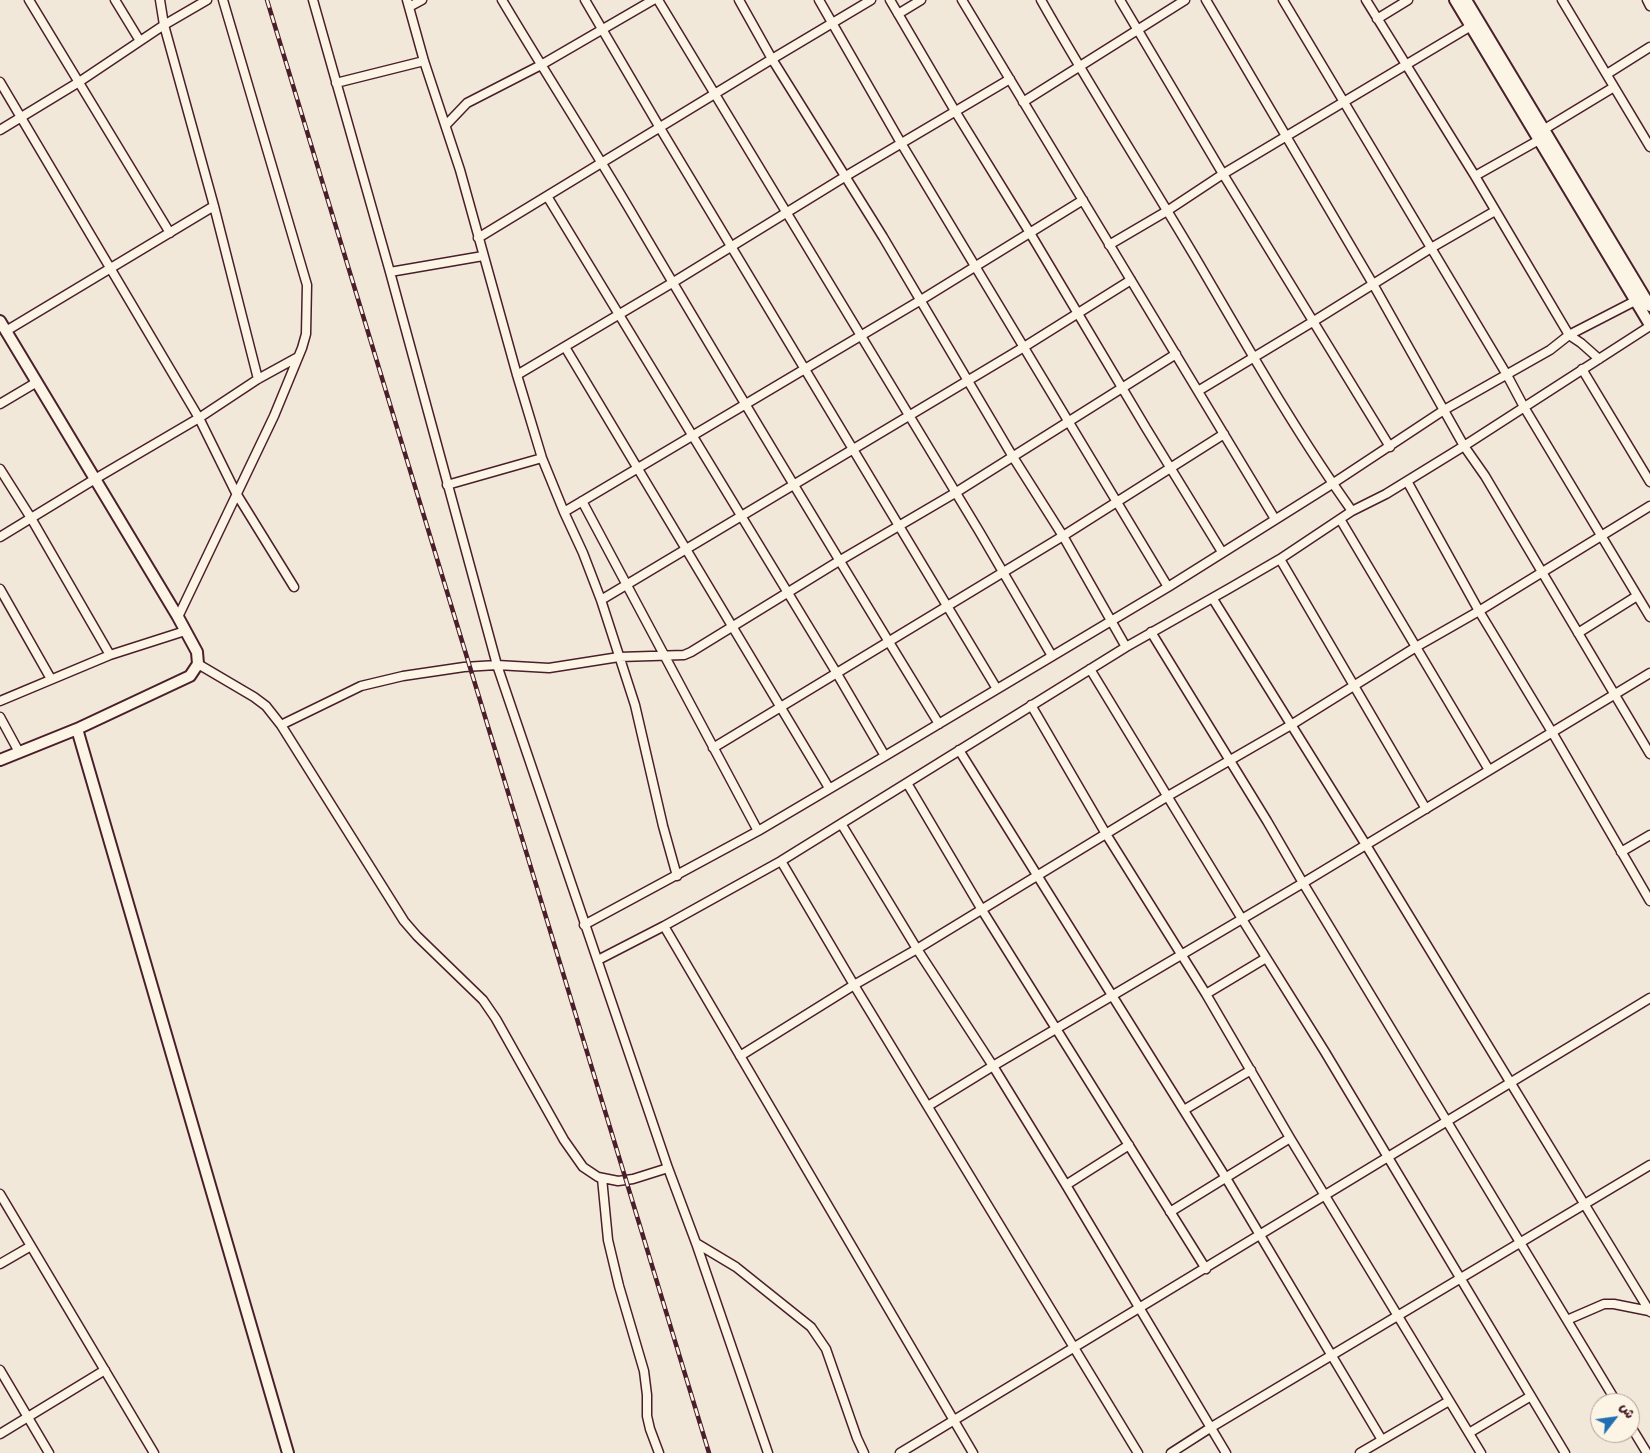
<!DOCTYPE html>
<html>
<head>
<meta charset="utf-8">
<style>
  body { margin:0 }
  #map { position:relative; width:1650px; height:1453px; overflow:hidden; background:#f1e8da; font-family:"Architects Daughter","Playpen Sans Arabic",sans-serif }
  canvas { display:block }
  .north { position:absolute; left:1590px; top:1393px; width:50px; height:50px; box-sizing:border-box; background:#fcf5e5; border:1px solid #b59f9b; border-radius:50%; rotate:60deg; font-size:14px; font-weight:700; line-height:20px; text-align:center; color:#4a1f2b }
  .north::after { content:''; display:block; margin:auto; width:18px; height:22px; background:#1f6fb2; clip-path:polygon(50% 0,100% 100%,50% 72%,0 100%) }
</style>
</head>
<body>
<div id="map">
<canvas width="1650" height="1453"></canvas>
<div class="north">ش</div>
</div>
<script>
const ctx = document.querySelector('canvas').getContext('2d');
ctx.lineJoin = 'round';
function trace(path, color, width, dash) {
  ctx.strokeStyle = color;
  ctx.lineWidth = width;
  ctx.lineCap = dash ? 'butt' : 'round';
  ctx.setLineDash(dash || []);
  ctx.stroke(path);
}
const minor = new Path2D(`
  M29 0 170 233
  M115 0 140 41
  M160 0 164 25 214 206 258 379
  M313 0 390 272 497 665 668 1168 696 1243 768 1453
  M407 0 424 61 460 170 517 375 542 458 564 512 583 553 601 600 635 705 663 826 677 876
  M502 0C546 74 593 147 637 222 736 390 837 557 939 724
  M585 0 660 128 997 689
  M658 0 979 531 1052 656
  M739 0 772 59 883 237 1013 457 1063 536 1126 647
  M819 0 901 143 1168 587
  M890 0 955 111 1030 233 1146 428 1222 552
  M962 0 1275 519
  M1041 0C1090 87 1144 171 1195 257 1245 342 1294 430 1352 511
  M1120 0 1223 174 1390 447
  M1206 0 1373 284 1464 446 1485 476 1650 754
  M1283 0 1507 375 1524 407 1650 617
  M1366 0 1475 176 1569 335 1581 343 1599 359
  M1562 0 1650 147
  M1647 0 1650 6
  M409 7 422 0
  M898 14 921 0
  M1377 19 1408 0
  M1607 74 1650 47
  M0 82 199 418 236 493 294 587
  M336 83 424 61
  M1023 102 1185 0
  M446 125 467 103 541 65 653 0
  M0 130 79 82 164 25 207 0
  M1543 130 1614 87
  M1475 176 1539 140
  M547 196 836 672 885 756
  M478 238 772 59 871 0
  M1109 245 1167 211 1223 174 1471 26
  M390 272 483 256
  M6 331 214 206
  M565 347 829 788
  M1582 369 1650 482
  M517 375 672 283 846 176 1010 79
  M1198 391 1314 321 1431 248 1495 211
  M0 404 37 382
  M0 469 31 518 110 655
  M1407 481 1479 611 1552 732 1650 901
  M447 485 542 458
  M582 501 758 831
  M564 512 921 300 1083 200
  M1340 519 1489 770
  M0 537 95 479 199 418 258 379 298 357
  M1280 559 1426 809
  M0 589 51 679
  M1213 599 1366 845 1650 1312
  M601 600 1024 347 1131 280
  M178 617 274 416 302 348 306 334 307 285 223 0
  M1151 632 1267 821 1303 883 1617 1403
  M1578 633 1637 596
  M198 664 254 697 266 706 281 725 404 921 417 936 483 1000 496 1019 564 1140 583 1167 598 1177 618 1181 633 1179 668 1168
  M1090 669 1242 919 1325 1052 1565 1453
  M0 701 110 655 185 631
  M1031 705 1106 834 1206 994 1290 1138 1481 1453
  M0 717 19 752
  M281 725 361 686 403 676 464 667 497 665 549 668 619 657 684 655 691 652 839 561 955 493 1176 354
  M713 748 1063 536 1224 434
  M959 750 1226 1178 1382 1440
  M907 783 982 910 1206 1269
  M842 825 917 949 993 1066 1066 1185 1226 1453
  M1621 852 1650 835
  M781 861 854 985 1138 1453
  M584 925 758 831 885 756 1168 587 1332 484 1444 410 1550 350 1569 335 1635 301
  M664 926 973 1453
  M598 960 664 926 781 861 1126 647 1230 588 1280 559 1352 511 1386 494 1464 446 1650 326
  M1206 994 1266 958
  M740 1056 854 985 917 949 1168 796 1291 725 1416 647 1479 611 1650 506
  M928 1106 993 1066 1303 883 1650 673
  M1184 1110 1251 1070
  M602 1178 608 1240 619 1286 644 1371 647 1395V1416L650 1429 659 1453
  M1066 1185 1129 1145
  M0 1194 154 1453
  M1170 1212 1290 1138
  M696 1243 736 1267 811 1327 826 1349 857 1438 864 1453
  M0 1264 31 1246
  M1567 1320 1604 1304H1614L1649 1311
  M0 1370 49 1453
  M1630 1425 1647 1453
  M1469 1433 1531 1396
  M0 1434 105 1370
  M900 1453 1650 998
  M1171 1453 1210 1428 1650 1165
  M1360 1453 1449 1401`);
const tertiary = new Path2D(`
  M1455 0 1650 325
  M1466 0 1650 306
  M0 321 178 617 197 652 198 664 190 676 77 729 0 760
  M77 729 288 1453`);
const rail = new Path2D(`
  M267 0 709 1453`);
trace(minor, '#4a1f2b', 11);
trace(tertiary, '#4a1f2b', 14);
trace(minor, '#fcf5e5', 8);
trace(tertiary, '#fcf5e5', 10);
trace(rail, '#4a1f2b', 4.5);
trace(rail, '#fcf5e5', 2.5, [8]);
</script>
</body>
</html>
